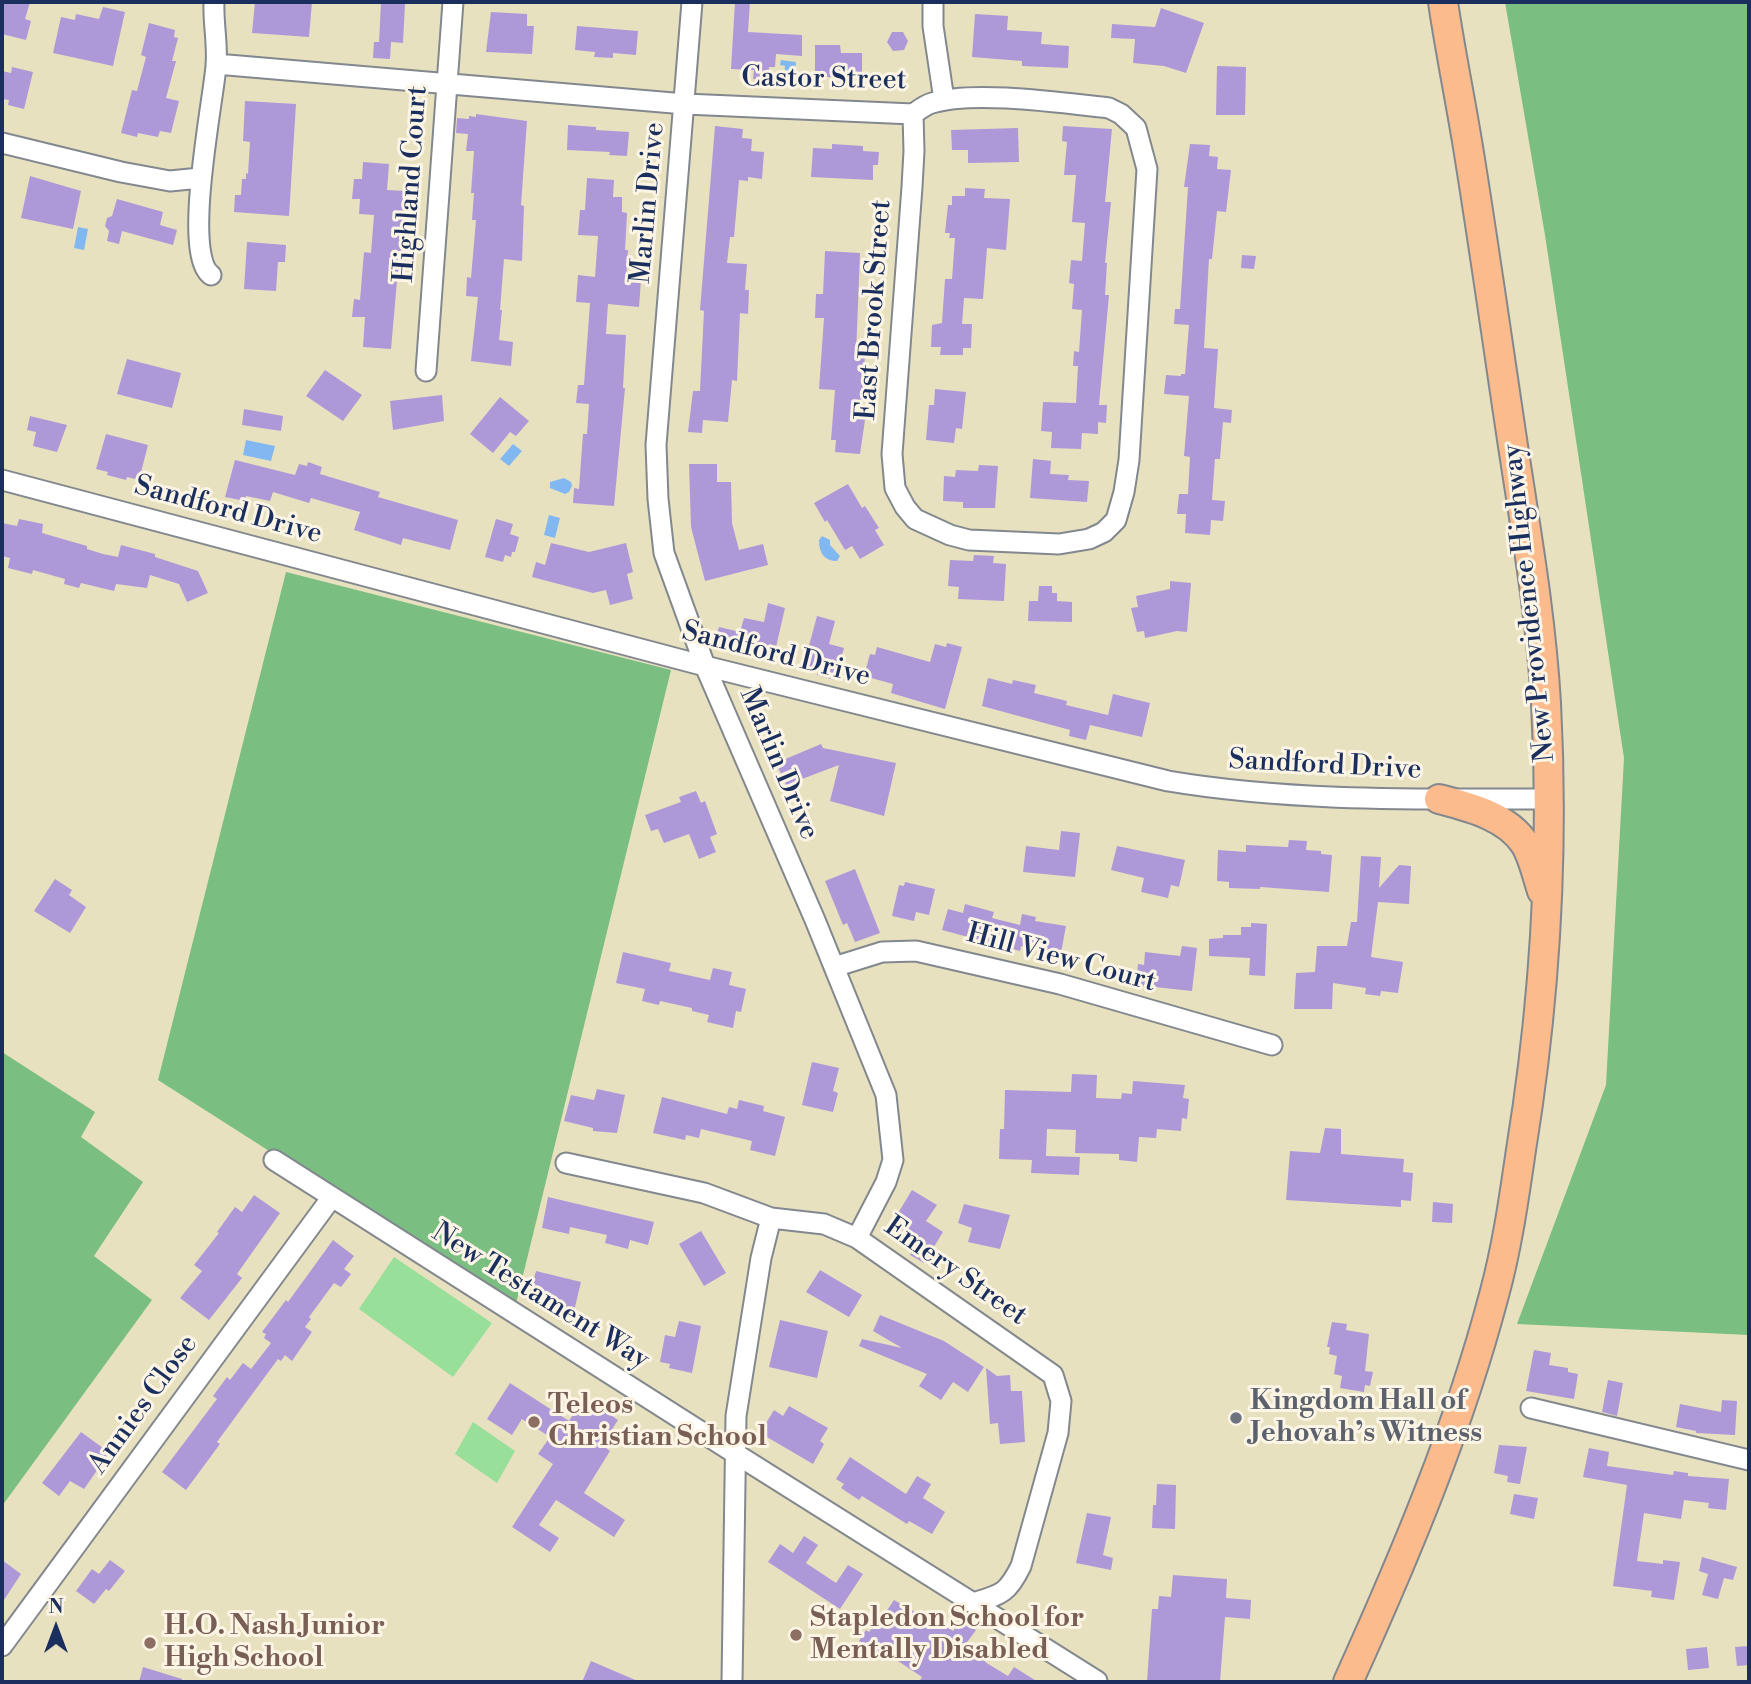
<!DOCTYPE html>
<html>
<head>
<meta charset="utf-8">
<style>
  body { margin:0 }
  #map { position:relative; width:1751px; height:1684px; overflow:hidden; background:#e8e1bf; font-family:"Libre Bodoni",serif }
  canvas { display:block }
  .frame { position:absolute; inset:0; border:4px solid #1b2f5e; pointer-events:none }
  .north { position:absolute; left:21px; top:1593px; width:70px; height:70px; -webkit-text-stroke:5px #fcf5e5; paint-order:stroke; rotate:0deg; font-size:19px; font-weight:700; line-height:28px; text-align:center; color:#1b2f5e }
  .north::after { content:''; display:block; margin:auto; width:24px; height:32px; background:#1b2f5e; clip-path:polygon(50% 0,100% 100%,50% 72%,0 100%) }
</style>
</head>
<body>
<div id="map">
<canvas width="1751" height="1684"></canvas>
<div class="frame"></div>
<div class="north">N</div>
</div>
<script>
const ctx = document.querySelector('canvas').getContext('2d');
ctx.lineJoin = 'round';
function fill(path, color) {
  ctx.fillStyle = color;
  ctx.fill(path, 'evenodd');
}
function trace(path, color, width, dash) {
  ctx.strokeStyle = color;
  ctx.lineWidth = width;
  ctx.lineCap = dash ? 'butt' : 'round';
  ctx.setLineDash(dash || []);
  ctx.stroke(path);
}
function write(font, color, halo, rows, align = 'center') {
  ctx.font = font + ' "Libre Bodoni",serif';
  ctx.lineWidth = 6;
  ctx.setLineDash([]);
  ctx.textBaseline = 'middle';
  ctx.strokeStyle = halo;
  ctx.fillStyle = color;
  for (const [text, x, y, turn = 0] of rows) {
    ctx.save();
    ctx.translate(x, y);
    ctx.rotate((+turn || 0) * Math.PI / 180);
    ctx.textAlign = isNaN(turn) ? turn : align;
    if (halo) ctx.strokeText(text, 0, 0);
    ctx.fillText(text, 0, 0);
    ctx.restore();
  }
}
const green = new Path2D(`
  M394 1257 492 1323 453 1377 359 1309Z
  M473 1422 515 1451 497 1483 455 1454Z`);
const forest = new Path2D(`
  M1505 2H1749V1335L1517 1324 1606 1085 1624 758 1545 235Z
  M286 572 671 670 515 1308 158 1080Z
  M2 1052 95 1112 81 1137 143 1182 94 1256 152 1300 2 1506Z`);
const water = new Path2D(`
  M781 60 796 62 794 82 784 81 785 66 780 65Z
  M78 227 88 229 84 250 74 248Z
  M246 440 275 446 271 461 243 455Z
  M513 444 522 451 509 466 500 459Z
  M564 478 571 482 572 486 569 492 565 494 550 488V482Z
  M549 515 560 518 555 538 544 535Z
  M822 536 830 540V545L840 556 837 561C824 561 819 553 819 540Z`);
const building = new Path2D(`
  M2 2H30L25 19 31 21 26 40 2 34Z
  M255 2H312L309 37 252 33Z
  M735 2H750L748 32 802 35V56L776 54 775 67H769L768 80 753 79 754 70 731 69Z
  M381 3 405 4 403 43 391 42 390 59 373 58 374 42H379Z
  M103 7 125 12 113 66 53 53 61 17 75 20 76 14 99 19Z
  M1161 8 1204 23 1186 73 1164 66 1133 63 1135 39 1111 38 1112 24 1155 27Z
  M491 12 527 14V26H534L532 54 486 52Z
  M975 14 1008 16 1007 30 1042 32 1041 44 1069 46 1068 68 1022 66V61L972 57Z
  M149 23 175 30 174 37 178 38 172 61H176L166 98 179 101 171 133 160 131 158 137 138 133 137 137 121 133 132 90 137 91 146 57 141 55Z
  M577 26 638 31 636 55 613 53V58L594 57 595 52 575 50Z
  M892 32H903L908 41 904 50 893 51 887 42Z
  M815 45H840L841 53H862V77H815Z
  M1217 66 1246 67 1245 115H1216Z
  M12 67 33 72 24 109 8 105 9 100 2 99V71L11 73Z
  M245 101 296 104 289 216 234 212 235 195H241L242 179H246V173L248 174 250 142 243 141Z
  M476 114 527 121 521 205 524 206 522 261 504 259 500 310H502L499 340 513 342 511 366 471 361 478 297 466 296 467 277 471 278 476 220H472L474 193H471L474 151H466L468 134 456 133 457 118 469 119V116L476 117Z
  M568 125 596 127V130L629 132 627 156 609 155 610 152 567 150Z
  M715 126 743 129 742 138 752 139 751 151 764 152 762 179 748 177V181L739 180 734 237H730L727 263 747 264 745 290H749L748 314 740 313 737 381 732 380 728 422 703 420 702 433 688 432 693 391H700L704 311 700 310Z
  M1063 126 1112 129 1105 202H1111L1105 263H1107L1105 295H1109L1099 405H1107L1106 423 1098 422V434L1082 433 1081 449 1051 448 1052 432 1041 431 1043 402 1076 403 1078 366H1073L1074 351 1079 352 1082 310 1072 309 1074 284 1069 283 1071 260 1082 261 1085 223 1072 222 1076 175H1064L1067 142 1062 141Z
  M1018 128 1019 162 968 163V150H952L951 130Z
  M832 144 863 146V151L879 152 878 165H873V180L811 177 813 148 832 149Z
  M1190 144 1210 145 1209 156 1218 157 1217 169 1231 170 1226 212 1217 211 1212 259H1209L1204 348 1218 349 1214 408 1232 410 1231 423 1223 422 1220 459H1215L1212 500 1225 501 1223 521 1211 520 1210 535 1185 533 1186 514H1177L1179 494H1188L1190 457 1184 456 1189 396 1164 394 1166 375 1181 376V374H1185L1189 325 1174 324 1175 309H1180L1188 187H1184Z
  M363 162 389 164 387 190 406 191 404 233 408 234 405 267H400L398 282 397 281 391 349 363 347 365 317H352L354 299 360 300 364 252 371 253 374 215 359 214 360 199H352L354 179H362Z
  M30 176 81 191 73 229 21 218Z
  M587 178 614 180 613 197H622V212L627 213 625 250H628L626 279 641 280 639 307 608 304 606 334 626 335 623 388H625L614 506 573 503 574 488 579 489 583 434H587L589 404 576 403 578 385H584L590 303 576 302 578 275 595 277 598 236 578 235 580 210H585Z
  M965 188 985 189 984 198 1010 199 1006 250 987 248 983 299 964 298 962 324H972L971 348H963V355H940L941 347H931L932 325 942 323 945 279H952L955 238H949L950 233H945L948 205H952V196H965Z
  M117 199 163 212 160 225 177 230 173 245 122 231 119 244 107 241 109 231 105 226 107 218 112 216Z
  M247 242 286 245 285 262H278L276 291 244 289Z
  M825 251 860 253 856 355H865L861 413H866L860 454 835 452 836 440H831L835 390 819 389 824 318H815L816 294H823Z
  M1242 255 1256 256 1254 269 1241 268Z
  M127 359 181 373 172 408 117 394Z
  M325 370 362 395 343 421 306 396Z
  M935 389 966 392 962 429 956 428 954 443 926 440 929 405H934Z
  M442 395 444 421 393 430 390 401Z
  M500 397 529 421 516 436 510 432 493 453 470 434Z
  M244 409 283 416 281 431 242 425Z
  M30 416 67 425 57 452 33 446 36 432 27 430Z
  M106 434 148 445 139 480 127 477 126 480 107 475 108 472 96 469Z
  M1033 459 1051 461 1050 474 1069 475 1068 480 1089 481 1087 502 1030 498Z
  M235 460 295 475 299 464 307 466 308 462 322 467 320 474 380 492 378 497 458 520 450 550 403 538 401 545 354 530 360 512 311 498 309 503 273 492 270 501 246 496 245 501 225 497Z
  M689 464H717V482H731L732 523 739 550 763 544 768 565 705 581 691 527Z
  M979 465 998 466 995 508H963V502L943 501 944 476 955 477 956 470 978 471Z
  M848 484 862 508 865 506 879 528 875 530 884 545 860 559 852 546 845 550 827 520 825 522 814 503Z
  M19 519 43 524 42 533 87 546V549L103 554 118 557 121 545 155 554V557L198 571 208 593 187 602 179 584 150 575 147 588 116 584 114 591 81 583 79 588 64 584 65 579 33 570 32 574 8 568 10 558 2 556V523L17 526Z
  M496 519 513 524 510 534 519 537 515 552H512L511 557 505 555 503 562 485 557Z
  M551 543 589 552 626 543 633 572 627 574 633 599 610 605 606 590 593 593 532 577 536 562 545 565Z
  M974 555 994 556 993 563 1006 564 1004 601 958 599 959 587 948 586 950 560 973 561Z
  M1170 581 1191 583 1187 632 1177 631 1145 638 1144 631 1137 632 1131 608 1138 607 1136 596 1170 589Z
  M1039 586H1052V593H1057V601L1072 602V622L1028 621 1029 601H1038Z
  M768 603 785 608 773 660 714 645 719 627 740 632 744 618 764 622Z
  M817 616 835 621 829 644 844 648 835 680 817 675 818 672 803 668Z
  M947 643 962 647 945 709 891 693 893 684 864 676 870 654 875 655 877 647 930 662 935 644 946 647Z
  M988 678 1012 684 1013 680 1036 685 1034 693 1067 701 1066 705 1108 715 1113 694 1150 703 1142 737 1090 725 1086 740 1069 736 1070 730 982 706Z
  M821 744 823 748 896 763 884 816 830 801 839 765 786 785 776 763Z
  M696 791 701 803 705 801 717 834 710 837 716 852 699 859 689 834 664 843 658 829 651 831 645 815 681 802 679 797Z
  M1061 831 1080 833 1075 877 1023 872 1026 846 1059 850Z
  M1289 840 1307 841 1306 850 1321 851V854L1332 855 1329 892 1260 887V889L1229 888V882L1217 881 1218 850 1246 852V845L1288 847Z
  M1117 846 1185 860 1179 887 1171 885 1168 898 1141 892 1144 878 1111 870Z
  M1361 856 1381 857 1379 888 1399 865 1411 866 1409 904 1378 902 1371 957 1403 962 1398 993 1381 991 1380 996 1365 994 1366 988 1333 983 1332 1009H1294L1296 973 1315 972 1317 946H1347L1351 922H1357Z
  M855 869 880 933 855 942 847 923 843 925 825 881Z
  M55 879 72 890 69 895 86 907 70 933 34 911Z
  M905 882 935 889 929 915 916 912 914 921 892 916 899 885 904 886Z
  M965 904 994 912 992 918 1020 925 1022 914 1036 917 1035 921 1066 926 1061 953 1021 946 1020 951 942 930 948 909 963 913Z
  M1251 923 1267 924 1265 976 1249 975 1250 958 1209 956V939L1223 938V935H1241V927H1251Z
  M1182 946 1197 948 1192 991 1136 985 1138 964 1144 965 1145 952 1180 956Z
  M623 952 671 963 669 971 710 980 713 968 732 972 729 985 746 989 741 1012 736 1011 733 1028 707 1022 709 1015 692 1011V1008L660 1001 659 1005 642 1001 645 989 616 983Z
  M812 1062 839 1068 833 1091 838 1093 833 1112 802 1105Z
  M1072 1074 1097 1075 1096 1098 1121 1099 1122 1093 1132 1094 1133 1081 1185 1085 1183 1098 1189 1099 1187 1119 1182 1118 1181 1131 1157 1129 1156 1138 1139 1137 1137 1162 1119 1160V1154L1075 1153 1076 1130 1047 1129 1046 1156 1080 1157 1079 1175 1031 1173 1032 1160 999 1159 1000 1129H1004L1005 1090 1071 1092Z
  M597 1089 625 1095 617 1133 593 1131V1128L564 1121 571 1095 594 1100Z
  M662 1097 727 1114 729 1107 737 1109 739 1100 764 1106 763 1111 785 1117 775 1156 750 1150 752 1141 701 1129 699 1138 686 1135 685 1140 653 1133Z
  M1325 1128 1341 1129V1154L1404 1159 1403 1172 1413 1173 1411 1201 1401 1200V1207L1286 1200 1290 1151 1320 1153Z
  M912 1190 937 1205 926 1221 943 1232 924 1263 910 1255 916 1245 910 1241 914 1233 904 1228 899 1235 889 1228Z
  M254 1195 280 1213 237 1274 242 1278 209 1320 180 1298 202 1271 194 1265 219 1233 217 1232 235 1207 242 1212Z
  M548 1197 654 1222 648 1245 630 1240 628 1249 605 1243 607 1235 570 1227 569 1234 542 1228Z
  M1433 1202 1453 1204 1452 1223 1432 1222Z
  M964 1204 1010 1215 1000 1249 968 1242 972 1228 958 1223Z
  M701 1231 726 1273 704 1286 679 1244Z
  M333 1240 354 1256 344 1269 351 1274 341 1287 334 1283 309 1317 311 1319 305 1327 312 1332 292 1361 285 1355 281 1361 278 1359 217 1442 220 1444 186 1490 162 1472 217 1399 213 1396 227 1377 230 1380 243 1363 251 1369 271 1343 264 1338 266 1334 262 1332 286 1300 288 1302Z
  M820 1270 862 1295 849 1317 806 1292Z
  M536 1271 581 1282 574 1311 560 1307 561 1304 529 1296Z
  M880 1315 944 1341 984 1367 968 1392 953 1382 941 1400 919 1386 927 1374 859 1346 862 1339 902 1348 873 1331Z
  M780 1320 828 1331 817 1378 769 1367Z
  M679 1321 701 1326 692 1373 669 1368 670 1364 660 1362 665 1335 675 1337Z
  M1332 1322 1347 1324 1346 1330 1369 1334 1365 1371 1373 1372 1370 1386 1365 1385 1364 1392 1340 1388 1342 1376 1334 1374 1337 1356 1329 1354 1330 1347H1327Z
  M1534 1350 1551 1353 1549 1365 1568 1368V1372L1578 1374 1574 1399 1526 1391Z
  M986 1368 997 1376 1010 1375 1011 1391H1022L1025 1442 1000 1444 998 1423 990 1424Z
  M1608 1380 1623 1383 1617 1416 1602 1412Z
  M510 1383 569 1421 584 1397 618 1420 602 1445 610 1451 584 1493 625 1520 614 1537 556 1500 539 1525 559 1538 550 1552 512 1527 553 1464 538 1454 550 1437 522 1419 512 1435 487 1419Z
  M1722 1400 1737 1401 1735 1435 1696 1433V1431L1676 1427 1680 1404 1721 1412Z
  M789 1406 828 1428 820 1441 824 1444 813 1464 760 1433 774 1410 783 1416Z
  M81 1432 103 1448 100 1451 107 1456 84 1489 70 1481 59 1496 42 1483Z
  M1499 1445 1527 1447 1520 1484 1507 1482 1508 1476 1494 1473Z
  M1589 1448 1609 1452 1607 1466 1673 1475 1674 1471 1688 1473V1476L1729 1479 1726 1510 1708 1508 1709 1503 1684 1500 1681 1519 1644 1513 1637 1561 1663 1564V1560L1680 1562 1674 1600 1651 1597 1652 1591 1613 1586 1627 1485 1583 1477Z
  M850 1457 906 1494 917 1476 931 1484 923 1498 945 1512 932 1534 909 1521 907 1524 862 1496 859 1500 841 1488 844 1484 836 1479Z
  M1157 1484 1176 1485 1175 1529 1152 1528 1153 1505H1156Z
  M1514 1494 1538 1498 1534 1519 1510 1514Z
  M1087 1513 1111 1517 1103 1555 1113 1558 1111 1570 1076 1563Z
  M804 1536 818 1545 806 1563 836 1583 848 1565 863 1574 840 1609 768 1562 780 1544 793 1553Z
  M1702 1557 1737 1567 1733 1580 1724 1578 1718 1599 1702 1595 1708 1574 1699 1571Z
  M2 1560 21 1574 2 1603Z
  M110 1560 125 1571 109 1591 106 1589 94 1604 76 1591 92 1569 99 1574Z
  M1173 1575 1227 1579 1226 1598 1251 1600 1250 1619 1225 1617 1220 1682H1147L1152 1609H1158L1159 1596 1171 1597Z
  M894 1600 922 1616 925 1612 953 1631 961 1620 976 1630 965 1645 987 1659 985 1662 1008 1676 1014 1667 1038 1682H919L922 1677 883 1651 881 1655 859 1641 866 1630 869 1632 880 1617 882 1618Z
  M1749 1646V1665L1737 1666 1735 1647Z
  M1707 1647 1709 1668 1688 1670 1686 1649Z
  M591 1661 640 1682H582Z
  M143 1667 182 1679 181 1682H139Z`);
const minor = new Path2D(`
  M692 2 656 445 658 499 664 553 705 666 815 920 886 1095 893 1160 886 1182 857 1238
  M933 2V26L944 100
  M216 64 685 104 913 114C919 110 925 105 932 103 974 90 1063 103 1109 108L1121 114 1136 128 1147 169 1129 460 1124 492 1116 520 1104 532 1089 539 1059 544 969 540 950 535 915 519 905 507 895 488 892 454 912 187 914 151 913 114
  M2 143 121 172 170 181 200 178
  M211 275C182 254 213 103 216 66 218 45 213 23 214 2
  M426 371 453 2
  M2 480 705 666 1168 781C1293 802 1423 799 1550 799
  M834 967 882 952 916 951 1060 984 1272 1045
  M274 1160 736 1454 1097 1681
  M566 1163 704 1193 771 1218 824 1224 857 1238 1053 1375 1061 1401 1058 1433 1021 1566C1007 1594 1002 1594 973 1603
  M1531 1408 1749 1460
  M2 1646 332 1197
  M732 1682 736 1416 761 1258 771 1218`);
const highway = new Path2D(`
  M1439 799C1469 807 1507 816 1525 844 1533 857 1537 876 1542 891
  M1348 1682C1405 1556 1459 1428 1494 1295 1507 1248 1514 1198 1521 1150 1545 1002 1554 852 1546 703 1541 617 1526 531 1513 446 1498 346 1484 246 1468 147 1460 98 1450 50 1443 2`);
const markers = [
  [1236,1418,7,"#6b7280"],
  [534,1422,7,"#8d6e63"],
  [796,1635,7,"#8d6e63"],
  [150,1643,7,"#8d6e63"]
];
const streetNames = [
  ["Castor Street",824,80,1],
  ["Highland Court",412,184,-86],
  ["Marlin Drive",649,203,-85],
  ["East Brook Street",875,310,-86],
  ["Sandford Drive",228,511,15],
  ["New Providence Highway",1530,603,-96],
  ["Sandford Drive",776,655,14],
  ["Marlin Drive",778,764,67],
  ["Sandford Drive",1325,766,3],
  ["Hill View Court",1061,959,15],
  ["Emery Street",955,1272,35],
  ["New Testament Way",540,1297,32],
  ["Annies Close",144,1405,-54]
];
const worshipNames = [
  ["Kingdom Hall of",1250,1402],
  ["Jehovah’s Witness",1250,1434]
];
const educationNames = [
  ["Teleos",548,1406],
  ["Christian School",548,1438],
  ["Stapledon School for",810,1619],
  ["Mentally Disabled",810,1651],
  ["H.O. Nash Junior",164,1627],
  ["High School",164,1659]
];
fill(green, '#98df99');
fill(forest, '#7abe81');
fill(water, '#82b8f1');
fill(building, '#ae99d8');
trace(minor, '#82888e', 23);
trace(highway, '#82888e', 32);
trace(minor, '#fff', 19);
trace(highway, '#fbbb8c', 28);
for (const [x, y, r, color] of markers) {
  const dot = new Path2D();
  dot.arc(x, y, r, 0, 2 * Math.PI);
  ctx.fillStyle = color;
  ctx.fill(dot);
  trace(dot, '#fcf5e5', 2.5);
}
write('28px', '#1b2f5e', '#fcf5e5', streetNames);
write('bold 28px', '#5b616d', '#fcf5e5', worshipNames, 'left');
write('bold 28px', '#785e54', '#fcf5e5', educationNames, 'left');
</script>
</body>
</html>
